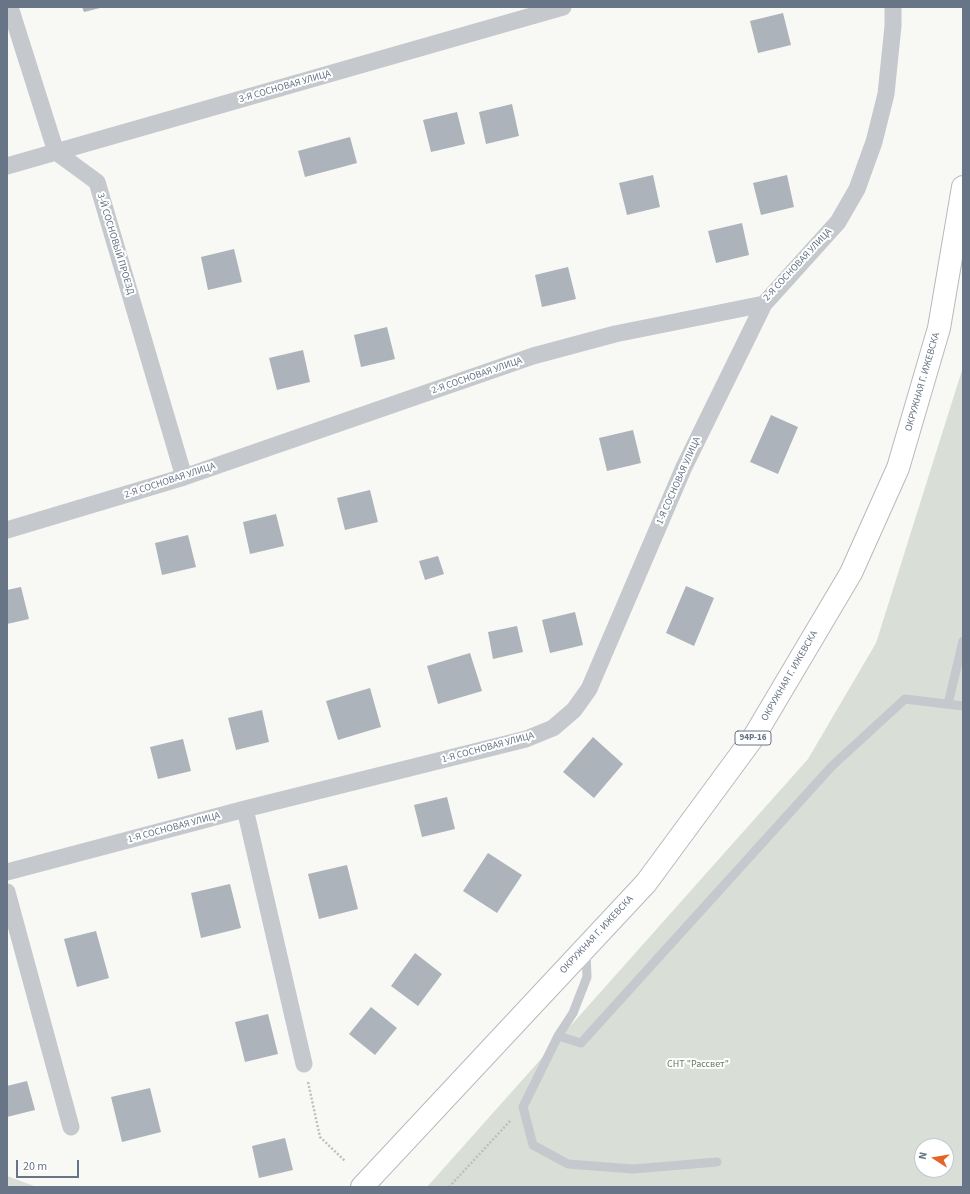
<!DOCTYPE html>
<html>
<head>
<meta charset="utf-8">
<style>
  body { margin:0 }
  #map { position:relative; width:970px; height:1194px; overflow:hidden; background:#f8f8f5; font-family:"Source Sans 3",sans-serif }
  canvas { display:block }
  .frame { position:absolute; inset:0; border:8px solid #677586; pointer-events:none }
  .north { position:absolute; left:914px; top:1138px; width:40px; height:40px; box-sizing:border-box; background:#fff; border:1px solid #c2c8cf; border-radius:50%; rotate:282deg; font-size:11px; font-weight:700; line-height:16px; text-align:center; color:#677586 }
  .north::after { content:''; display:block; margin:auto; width:14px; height:18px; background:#e56428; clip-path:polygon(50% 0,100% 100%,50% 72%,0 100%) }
  .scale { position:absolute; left:16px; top:1160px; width:63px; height:18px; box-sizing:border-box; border:2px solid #677586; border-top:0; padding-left:5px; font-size:12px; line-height:14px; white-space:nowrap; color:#677586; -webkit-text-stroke:3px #fff; paint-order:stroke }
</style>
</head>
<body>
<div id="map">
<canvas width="970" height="1194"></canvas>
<div class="frame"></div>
<div class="north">N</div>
<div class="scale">20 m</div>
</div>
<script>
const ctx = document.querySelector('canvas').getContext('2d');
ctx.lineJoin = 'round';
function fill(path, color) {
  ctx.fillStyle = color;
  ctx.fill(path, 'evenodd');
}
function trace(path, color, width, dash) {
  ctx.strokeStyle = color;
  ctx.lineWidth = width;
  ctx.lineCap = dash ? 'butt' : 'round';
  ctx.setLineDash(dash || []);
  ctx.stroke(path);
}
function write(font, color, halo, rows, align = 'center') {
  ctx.font = font + ' "Source Sans 3",sans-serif';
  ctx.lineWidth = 4;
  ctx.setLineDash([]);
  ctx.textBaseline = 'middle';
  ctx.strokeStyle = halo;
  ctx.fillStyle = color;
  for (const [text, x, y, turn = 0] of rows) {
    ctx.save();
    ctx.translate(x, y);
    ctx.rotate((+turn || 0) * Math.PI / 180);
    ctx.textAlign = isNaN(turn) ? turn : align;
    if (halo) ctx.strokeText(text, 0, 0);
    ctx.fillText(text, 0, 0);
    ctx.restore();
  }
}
const green = new Path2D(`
  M963 367V1187H427L808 759 876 643ZM922 1146H946V1170H922Z
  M7 1176 37 1187H7Z`);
const building = new Path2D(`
  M82 7H99L100 8 84 12Z
  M783 13 791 45 758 53 750 21Z
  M512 104 519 136 486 144 479 112Z
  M457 112 465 144 431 152 423 120Z
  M350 137 357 163 305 177 298 151Z
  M653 175 660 207 627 215 619 183Z
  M787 175 794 207 761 215 753 183Z
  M742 223 749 255 716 263 708 231Z
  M234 249 242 282 208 290 201 257Z
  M568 267 576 299 542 307 535 275Z
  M387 327 395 359 361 367 354 335Z
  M303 350 310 382 277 390 269 358Z
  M771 415 798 427 778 474 750 462Z
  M633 430 641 463 607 471 599 438Z
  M370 490 378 522 345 530 337 498Z
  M276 514 284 546 250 554 243 522Z
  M188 535 196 567 162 575 155 543Z
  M438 556 444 574 425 580 419 561Z
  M686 586 714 598 694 646 666 633Z
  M21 587 29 619 7 624V590Z
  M575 612 583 645 550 653 542 620Z
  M517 626 523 652 493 659 488 632Z
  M470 653 482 691 438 704 427 666Z
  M370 688 381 727 338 740 326 701Z
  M262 710 269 742 236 750 228 718Z
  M593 737 623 764 594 798 563 772Z
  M183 739 191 771 158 779 150 747Z
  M447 797 455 829 422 837 414 805Z
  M488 853 522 875 497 913 463 891Z
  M347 865 358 909 319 919 308 874Z
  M230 884 241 928 201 938 191 893Z
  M96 931 109 978 77 987 64 939Z
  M415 953 442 974 418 1006 391 986Z
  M371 1007 397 1028 375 1055 349 1034Z
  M268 1014 278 1054 245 1062 235 1022Z
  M27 1081 35 1110 7 1117V1086Z
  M150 1088 161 1132 122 1142 111 1097Z
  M285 1138 293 1170 259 1178 252 1146Z`);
const path = new Path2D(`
  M308 1082 320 1137 345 1161
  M449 1187 511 1120`);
const lane = new Path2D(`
  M948 704 963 641
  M558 1036 573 1013 587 977 586 951
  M717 1162 633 1169 568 1164 533 1145 523 1107 558 1036 581 1043 832 766 905 699 963 706`);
const street = new Path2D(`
  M10 7 56 152 97 182 184 477
  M7 166 563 7
  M7 530 184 477 533 356 615 334 764 304 838 222 857 189 874 142 886 94 893 26V7
  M245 809 304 1064
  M7 872 245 809 526 739 553 728 574 710 589 689 684 467 764 304
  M7 892 71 1127`);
const primary = new Path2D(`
  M362 1187 646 883 755 735 851 573 898 468 939 328 963 187`);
const shields = [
  [753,738,36]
];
const shieldNames = [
  ["94Р-16",753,738]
];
const streetNames = [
  ["3-Я СОСНОВАЯ УЛИЦА",285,87,-16],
  ["3-Й СОСНОВЫЙ ПРОЕЗД",115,244,73],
  ["2-Я СОСНОВАЯ УЛИЦА",798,265,-47],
  ["2-Я СОСНОВАЯ УЛИЦА",477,376,-19],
  ["ОКРУЖНАЯ Г. ИЖЕВСКА",923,382,-74],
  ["2-Я СОСНОВАЯ УЛИЦА",170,481,-18],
  ["1-Я СОСНОВАЯ УЛИЦА",679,481,-66],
  ["ОКРУЖНАЯ Г. ИЖЕВСКА",790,676,-60],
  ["1-Я СОСНОВАЯ УЛИЦА",488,748,-15],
  ["1-Я СОСНОВАЯ УЛИЦА",174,828,-15],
  ["ОКРУЖНАЯ Г. ИЖЕВСКА",597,935,-47]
];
const parkNames = [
  ["СНТ \"Рассвет\"",698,1065]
];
fill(green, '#d9dfd6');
fill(building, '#acb3ba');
trace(primary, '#b6babe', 24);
trace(path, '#bdbfc2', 2.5, [2, 2]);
trace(lane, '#c5c8cc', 9);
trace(street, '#c5c8cc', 17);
trace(primary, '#fff', 22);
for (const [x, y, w] of shields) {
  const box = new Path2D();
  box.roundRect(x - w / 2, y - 7, w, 14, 3);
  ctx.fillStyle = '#fff';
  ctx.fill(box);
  trace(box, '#677586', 1);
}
write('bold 9px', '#677586', null, shieldNames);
write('10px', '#677586', '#fff', streetNames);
write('10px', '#647862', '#fff', parkNames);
</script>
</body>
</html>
